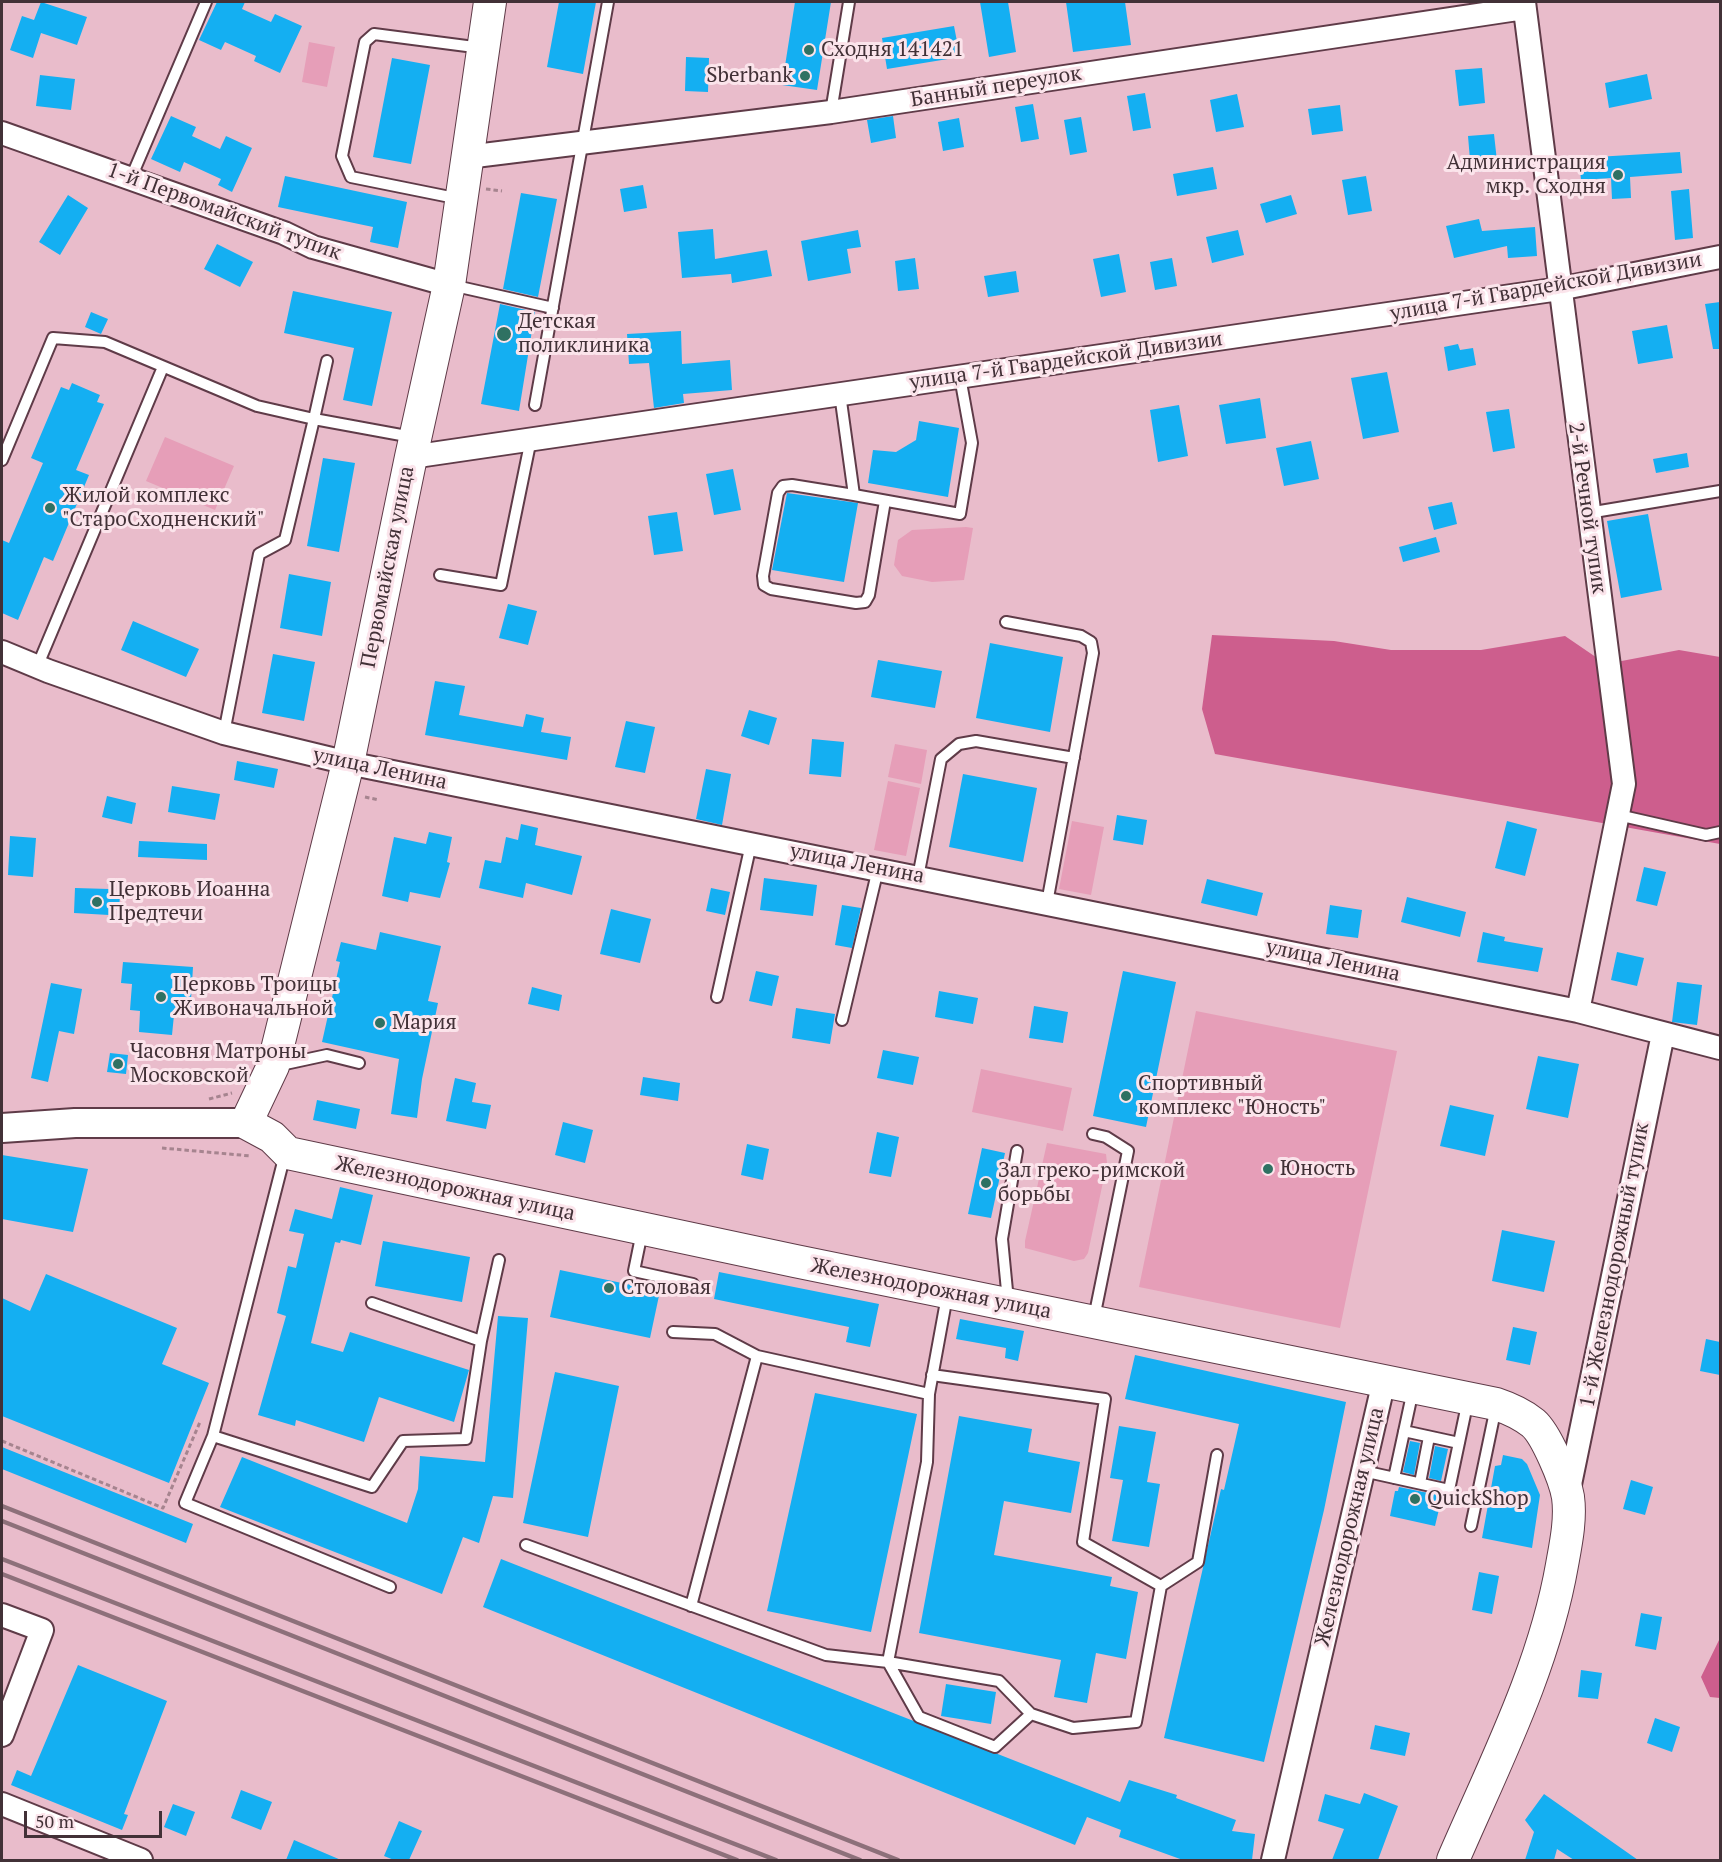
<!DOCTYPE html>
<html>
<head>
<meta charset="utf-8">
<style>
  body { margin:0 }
  #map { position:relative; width:1722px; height:1862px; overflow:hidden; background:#e9bccb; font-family:"PT Serif",serif }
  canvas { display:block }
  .frame { position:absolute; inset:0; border:3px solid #423137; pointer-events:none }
  .scale { position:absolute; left:24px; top:1811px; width:138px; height:27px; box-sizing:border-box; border:3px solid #423137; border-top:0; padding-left:8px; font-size:18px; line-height:21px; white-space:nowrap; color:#423137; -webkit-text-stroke:4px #fbe4eb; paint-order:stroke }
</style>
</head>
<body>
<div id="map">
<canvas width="1722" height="1862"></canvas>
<div class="frame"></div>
<div class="scale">50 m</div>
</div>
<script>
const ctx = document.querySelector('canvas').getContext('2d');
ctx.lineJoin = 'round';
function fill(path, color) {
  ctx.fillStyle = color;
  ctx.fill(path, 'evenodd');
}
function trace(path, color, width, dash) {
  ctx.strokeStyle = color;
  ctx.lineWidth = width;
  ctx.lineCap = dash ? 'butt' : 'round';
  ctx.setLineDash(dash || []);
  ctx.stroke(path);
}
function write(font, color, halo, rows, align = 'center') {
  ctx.font = font + ' "PT Serif",serif';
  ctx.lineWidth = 6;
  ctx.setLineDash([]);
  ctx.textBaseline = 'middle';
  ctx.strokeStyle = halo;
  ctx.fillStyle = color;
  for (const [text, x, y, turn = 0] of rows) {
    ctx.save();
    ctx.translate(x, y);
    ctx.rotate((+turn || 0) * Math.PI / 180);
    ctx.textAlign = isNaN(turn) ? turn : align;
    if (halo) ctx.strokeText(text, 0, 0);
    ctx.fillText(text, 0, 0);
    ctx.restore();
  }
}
const green = new Path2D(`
  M309 42 335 47 327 87 302 82Z
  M165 437 234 466 215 510 146 481Z
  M966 527 973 528 964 580 932 582 902 576 894 565 898 540 912 530Z
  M895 744 927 750 921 784 888 777Z
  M888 781 920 788 906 856 874 850Z
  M1072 821 1104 827 1091 895 1059 889Z
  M1196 1011 1397 1051 1340 1328 1139 1287Z
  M981 1069 1072 1088 1063 1131 972 1112Z
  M1047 1143 1106 1154 1107 1163 1088 1253 1084 1259 1074 1261 1025 1248V1241Z`);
const forest = new Path2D(`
  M1212 635 1334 641 1391 650H1481L1565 636 1606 664 1679 650 1720 657V844L1215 754 1202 709Z
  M1720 1638V1698L1710 1697 1701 1677Z`);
const building = new Path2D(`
  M41 2 87 17 77 45 41 33 33 58 10 50 22 16 34 20Z
  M217 2H245L242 9 271 22 275 14 302 26 280 73 254 61 256 56 225 42 221 50 199 40Z
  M559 2H596L583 74 547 67Z
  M795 2H831L817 90 782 85Z
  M980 2H1008L1016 52 989 57Z
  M1066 2H1125L1131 45 1073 52Z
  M954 26 960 57 887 69 882 38Z
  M686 57 709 58 708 92 685 91Z
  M392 58 430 65 411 164 373 157Z
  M1482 68 1485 103 1459 106 1455 70Z
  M1647 74 1652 99 1609 108 1605 83Z
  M40 75 75 79 71 110 36 106Z
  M1145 93 1151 128 1133 131 1127 96Z
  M1237 94 1244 127 1216 132 1210 100Z
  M1033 104 1039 139 1021 142 1015 107Z
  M1340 105 1343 131 1312 135 1308 109Z
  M171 116 196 127 192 136 220 149 226 136 252 148 232 192 218 185 221 179 184 162 180 172 151 159Z
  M893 116 896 138 871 143 867 120Z
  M1081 117 1087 152 1070 155 1064 120Z
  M959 118 964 147 943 151 938 122Z
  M1494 134 1498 170 1471 172 1468 136Z
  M1680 152 1682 173 1630 177 1631 198 1612 199 1611 178 1581 180 1579 158Z
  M1213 167 1217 189 1177 196 1173 174Z
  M285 176 407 202 398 248 370 242 373 227 278 207Z
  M1366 176 1372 211 1348 215 1342 180Z
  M643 185 647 208 624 212 620 189Z
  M1689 189 1693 238 1675 240 1671 191Z
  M521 193 557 199 538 297 503 289Z
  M68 195 88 208 60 255 39 242Z
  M1291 195 1297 214 1266 223 1260 204Z
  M1479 219 1482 231 1535 227 1537 256 1508 258 1507 246 1454 258 1446 226Z
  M713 229 715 259 767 250 772 276 732 283 731 274 682 278 678 232Z
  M858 230 861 247 847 249 851 273 808 281 801 241Z
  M1238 230 1244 255 1212 263 1206 237Z
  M217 244 253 262 240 287 204 269Z
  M1119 254 1126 292 1101 297 1093 259Z
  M915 258 919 289 898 291 895 261Z
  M1172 258 1177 286 1155 290 1150 262Z
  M1016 271 1019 292 988 297 984 276Z
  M293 291 392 312 372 406 343 400 354 348 284 333Z
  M1720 302V349H1713L1705 304Z
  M500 304 535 312 519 411 481 404Z
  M91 312 108 319 101 334 85 327Z
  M1667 325 1673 358 1638 364 1632 331Z
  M681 331 682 364 730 360 732 390 683 394 684 403 654 408 649 363 629 364 627 334Z
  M1458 344 1460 350 1473 348 1476 365 1448 371 1444 347Z
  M1387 372 1399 432 1363 439 1351 378Z
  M72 383 100 395 97 402 104 404 76 470 89 475 53 561 44 557 18 620 2 613V540L9 543 43 463 31 458 61 387 69 390Z
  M1260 398 1266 438 1226 444 1219 405Z
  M1179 405 1188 456 1158 462 1150 410Z
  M1509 409 1515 448 1493 452 1486 412Z
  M919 421 959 428 948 497 868 483 873 450 896 452 916 440Z
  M1311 441 1319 479 1284 486 1276 448Z
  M1687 453 1689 467 1656 473 1653 459Z
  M323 458 355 463 339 552 307 546Z
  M733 469 741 510 714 515 706 474Z
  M787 493 858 503 844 582 772 570Z
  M1452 502 1457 524 1434 530 1428 507Z
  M677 512 683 551 654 555 648 516Z
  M1648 514 1662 590 1621 598 1607 521Z
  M1436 537 1440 552 1403 562 1399 547Z
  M289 574 331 582 322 636 280 628Z
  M508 604 537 611 528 645 499 638Z
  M133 621 199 649 186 677 121 650Z
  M990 643 1063 657 1050 732 976 718Z
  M273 654 315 662 304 721 262 713Z
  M878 660 942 671 935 708 871 697Z
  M435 681 465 686 459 715 523 727 526 714 544 718 541 732 571 737 567 760 425 735Z
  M749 710 777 718 769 745 741 736Z
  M626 721 655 727 645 773 615 767Z
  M812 739 844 742 841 777 809 774Z
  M237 761 278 769 274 788 234 780Z
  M706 769 731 774 722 825 696 819Z
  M963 774 1037 788 1023 862 949 847Z
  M172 786 220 794 215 820 168 812Z
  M107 796 136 803 132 824 102 817Z
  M1117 815 1147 820 1143 845 1113 840Z
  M1507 821 1537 829 1525 876 1495 868Z
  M521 824 538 828 535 845 582 856 572 895 526 883 523 898 479 888 485 860 501 863 506 837 518 840Z
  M429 832 452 837 447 862 450 863 440 898 410 892 408 902 382 896 394 837 426 844Z
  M10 836 36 838 33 877 8 875Z
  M139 841 207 844V860L138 857Z
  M1644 867 1666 872 1657 906 1636 901Z
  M764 878 817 885 813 916 760 910Z
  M1207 879 1263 893 1257 916 1201 903Z
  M75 888 109 889V894H120L119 910H110L109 915 74 913Z
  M711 888 730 892 725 915 706 911Z
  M1407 897 1466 912 1460 937 1401 922Z
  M842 905 861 908 852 948 835 945Z
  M1330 905 1362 910 1358 938 1326 934Z
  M611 909 651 919 640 963 600 954Z
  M380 932 441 946 428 1001 438 1003 422 1079 417 1118 391 1114 399 1059 322 1042 340 962 336 961 341 942 376 950Z
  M1483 932 1505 937 1504 941 1543 948 1538 972 1477 962Z
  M1617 952 1644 958 1637 986 1611 980Z
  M123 962 193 967 190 1016 174 1015 172 1035 139 1032 140 1011 130 1010 132 984 121 983Z
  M756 971 779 976 772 1006 749 1001Z
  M1123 971 1176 982 1146 1127 1093 1116Z
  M1677 982 1702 985 1697 1025 1672 1022Z
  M51 983 82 989 74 1034 59 1031 48 1082 31 1078Z
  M532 987 562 995 559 1011 528 1004Z
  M939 991 978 998 973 1024 935 1017Z
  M1034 1006 1068 1012 1063 1043 1029 1038Z
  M796 1008 835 1014 830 1044 792 1038Z
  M883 1050 919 1057 913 1085 877 1078Z
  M110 1053 128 1055 126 1074 107 1072Z
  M1538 1056 1579 1064 1568 1118 1526 1109Z
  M643 1077 680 1083 678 1101 640 1095Z
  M455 1078 476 1083 472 1102 491 1105 486 1129 446 1121Z
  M317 1100 360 1109 356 1129 313 1120Z
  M1450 1105 1494 1115 1485 1156 1440 1146Z
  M563 1122 593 1130 585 1163 555 1155Z
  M877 1132 899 1137 891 1177 869 1173Z
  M747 1144 769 1149 763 1180 741 1175Z
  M982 1148 1005 1153 991 1218 968 1214Z
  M2 1155 88 1169 73 1232 2 1219Z
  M340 1187 373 1195 361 1245 341 1240 340 1243 335 1242 311 1343 343 1352 350 1332 469 1370 454 1422 379 1397 364 1442 296 1420 295 1426 258 1415 286 1316 277 1313 288 1266 296 1268 304 1234 289 1231 295 1209 332 1219Z
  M1502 1230 1555 1241 1544 1292 1492 1281Z
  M383 1241 470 1257 462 1302 375 1286Z
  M560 1270 660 1291 650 1338 550 1317Z
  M719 1272 879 1304 870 1347 846 1342 849 1327 714 1299Z
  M46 1274 177 1328 162 1364 209 1383 169 1483 2 1416V1298L30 1311Z
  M498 1316 528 1318 513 1498 493 1496 479 1543 463 1537 442 1594 220 1507 242 1457 407 1523 418 1489 420 1456 485 1462Z
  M960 1319 1024 1331 1018 1361 1005 1358 1006 1348 956 1339Z
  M1513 1327 1537 1332 1530 1365 1506 1360Z
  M1706 1339 1720 1342V1375L1700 1371Z
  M1135 1355 1346 1402 1324 1510 1264 1762 1164 1738 1221 1489 1224 1490 1239 1424 1125 1399Z
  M555 1372 619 1386 588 1537 523 1523Z
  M815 1393 917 1414 871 1632 767 1611Z
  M959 1416 1032 1429 1028 1452 1080 1462 1071 1513 1004 1501 994 1555 1112 1577 1110 1586 1138 1592 1126 1659 1096 1653 1087 1703 1054 1697 1061 1660 919 1633Z
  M1119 1426 1156 1432 1147 1482 1160 1484 1149 1547 1112 1541 1123 1480 1110 1478Z
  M1410 1441 1420 1443 1414 1475 1403 1472Z
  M1435 1446 1448 1449 1441 1481 1429 1478Z
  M2 1447 193 1524 186 1543 2 1469Z
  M1503 1455 1522 1459 1527 1464 1540 1495 1532 1548 1482 1538 1495 1466 1501 1465Z
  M1631 1480 1653 1487 1645 1515 1623 1509Z
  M1399 1487 1438 1495 1437 1500 1441 1501 1435 1526 1390 1516 1395 1491H1398Z
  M501 1559 1120 1802 1129 1780 1177 1795 1176 1798 1236 1820 1232 1831 1255 1834 1252 1860H1183L1119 1837 1121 1830 1087 1817 1075 1845 483 1607Z
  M1479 1572 1499 1576 1492 1614 1472 1610Z
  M1641 1613 1662 1617 1656 1650 1635 1646Z
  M78 1665 167 1701 124 1814 128 1815 122 1830 11 1785 17 1770 31 1776Z
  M1581 1670 1602 1673 1598 1699 1578 1697Z
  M946 1684 996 1692 991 1724 941 1716Z
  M1655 1718 1680 1727 1672 1752 1647 1743Z
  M1375 1725 1410 1733 1405 1756 1370 1749Z
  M241 1790 272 1802 261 1830 231 1818Z
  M1364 1793 1398 1806 1378 1860H1332L1344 1829 1318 1821 1325 1794 1360 1804Z
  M1544 1794 1638 1860H1574L1557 1849 1554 1860H1525L1534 1832 1525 1820Z
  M173 1804 195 1812 186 1836 164 1827Z
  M399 1821 422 1831 409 1860H394L384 1856Z
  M294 1840 341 1860H286Z`);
const path = new Path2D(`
  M486 189 502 191
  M365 797 379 800
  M209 1099 232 1093
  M162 1148 251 1156
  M2 1441 163 1508 200 1422`);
const service = new Path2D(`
  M831 112 849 2
  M131 178 206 2
  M460 199 351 177 342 156 365 42 374 34 482 48
  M451 285 553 308
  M327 361 314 419 412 437
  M840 394 854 495 960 514 972 443 960 377
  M535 405 608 2
  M2 460 53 338 105 342 257 406 314 419 285 540 259 554 224 733
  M854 495 792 485 783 486 778 493 763 576 764 585 771 589 856 603 865 602 869 595 885 501
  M1588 513 1720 491
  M440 575 501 585 531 439
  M1006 622 1081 636 1091 642 1093 653 1047 903
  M37 667 163 367
  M1618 815 1706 835 1720 832
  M918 877 941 759 959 744 976 741 1074 758
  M717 997 751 844
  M842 1020 878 869
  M276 1066 327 1055 359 1063
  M1093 1134 1106 1137 1128 1151 1094 1318
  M287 1156 283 1162 213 1436 185 1503 390 1587
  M642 1232 634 1271 693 1284
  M1008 1301 1002 1239 1017 1151
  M673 1332 715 1334 757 1356
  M481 1341 499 1260
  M932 1375 1105 1399 1083 1542 1161 1586 1136 1722 1073 1728 1031 1714 999 1681 888 1662 919 1717 995 1747 1031 1714
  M1404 1431 1459 1443
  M213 1436 372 1487 403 1441 466 1439 481 1341 372 1303
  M1363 1471 1449 1490 1468 1400
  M1394 1478 1413 1390
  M1420 1483 1429 1437
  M1471 1526 1496 1407
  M526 1545 826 1655 888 1662 927 1462 929 1394 947 1296
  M1161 1586 1198 1562 1217 1455
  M691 1606 757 1356 929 1394`);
const minor = new Path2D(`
  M1524 2 1624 784 1578 1011
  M2 133 284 233 313 247 449 285
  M467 157 831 112 1524 8
  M411 457 1559 289 1720 257
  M2 652 48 671 224 733 348 763 1578 1011 1720 1048
  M1568 1494 1663 1034
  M2 1615 42 1630 2 1735
  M2 1804 141 1860
  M1273 1860 1384 1381`);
const tertiary = new Path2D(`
  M2 1128 75 1123H246`);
const secondary = new Path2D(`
  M490 2 449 285 411 457 348 763 273 1066 246 1123 272 1137 288 1153 795 1261 1496 1404C1508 1408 1523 1415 1533 1423 1546 1434 1565 1479 1568 1497 1571 1519 1566 1543 1562 1565 1544 1668 1494 1765 1453 1860`);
const rail = new Path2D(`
  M2 1506 898 1860
  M2 1521 860 1860
  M2 1559 776 1860
  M2 1574 737 1860`);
const markers = [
  [809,50,6,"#2f7162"],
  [805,76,6,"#2f7162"],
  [1618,175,6,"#2f7162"],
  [504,334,8,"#2f7162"],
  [50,508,6,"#2f7162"],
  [97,902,6,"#2f7162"],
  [161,997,6,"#2f7162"],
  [380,1023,6,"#2f7162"],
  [118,1064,6,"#2f7162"],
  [1126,1096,6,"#2f7162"],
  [1268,1169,6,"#2f7162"],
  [986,1183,6,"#2f7162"],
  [609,1288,6,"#2f7162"],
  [1415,1499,6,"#2f7162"]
];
const poiNames = [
  ["Сходня 141421",821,50],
  ["Sberbank",793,76,"right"],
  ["Администрация",1606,163,"right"],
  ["мкр. Сходня",1606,187,"right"],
  ["Детская",518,322],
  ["поликлиника",518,346],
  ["Жилой комплекс",62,496],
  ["\"СтароСходненский\"",62,520],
  ["Церковь Иоанна",109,890],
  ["Предтечи",109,914],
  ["Церковь Троицы",173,985],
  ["Живоначальной",173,1009],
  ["Мария",392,1023],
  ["Часовня Матроны",130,1052],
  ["Московской",130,1076],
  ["Спортивный",1138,1084],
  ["комплекс \"Юность\"",1138,1108],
  ["Юность",1280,1169],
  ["Зал греко-римской",998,1171],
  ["борьбы",998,1195],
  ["Столовая",621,1288],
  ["QuickShop",1427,1499]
];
const streetNames = [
  ["Банный переулок",996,87,-9],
  ["1-й Первомайский тупик",224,212,20],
  ["улица 7-й Гвардейской Дивизии",1546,287,-10],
  ["улица 7-й Гвардейской Дивизии",1066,361,-8],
  ["2-й Речной тупик",1587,508,82],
  ["Первомайская улица",388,567,-79],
  ["улица Ленина",380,769,12],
  ["улица Ленина",857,864,11],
  ["улица Ленина",1333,961,12],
  ["Железнодорожная улица",455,1189,12],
  ["1-й Железнодорожный тупик",1615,1265,-79],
  ["Железнодорожная улица",931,1289,11],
  ["Железнодорожная улица",1350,1527,-77]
];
fill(green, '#e69eb8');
fill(forest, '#cd5e8d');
fill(building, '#14aff2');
trace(service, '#5f3b48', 14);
trace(minor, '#5f3b48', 26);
trace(tertiary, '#5f3b48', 32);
trace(secondary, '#5f3b48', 34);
trace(path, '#a6848f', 3, [4.5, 3]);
trace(service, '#fff', 10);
trace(minor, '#fff', 22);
trace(tertiary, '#fff', 28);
trace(secondary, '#fff', 32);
trace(rail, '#8d707a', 4.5);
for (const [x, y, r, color] of markers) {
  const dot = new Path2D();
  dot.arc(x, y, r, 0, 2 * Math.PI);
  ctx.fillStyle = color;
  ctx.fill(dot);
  trace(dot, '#fbe4eb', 2);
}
write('21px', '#423137', '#fbe4eb', poiNames, 'left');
write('21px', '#423137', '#fbe4eb', streetNames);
</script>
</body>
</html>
